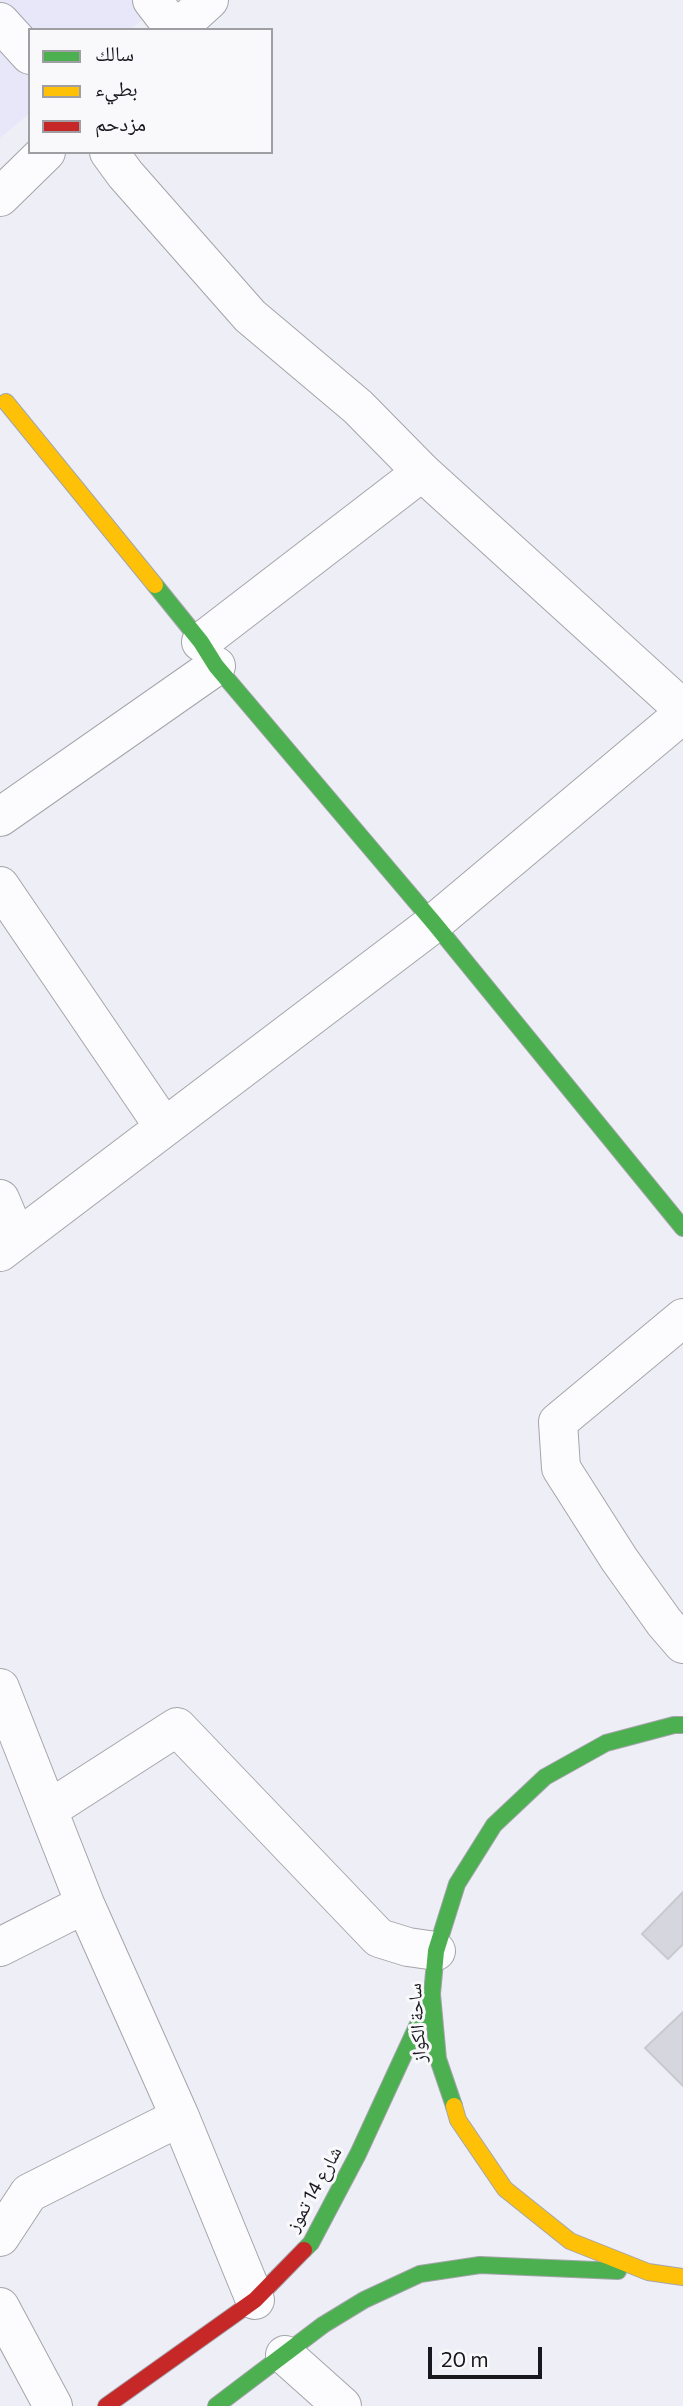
<!DOCTYPE html>
<html>
<head>
<meta charset="utf-8">
<style>
  body { margin:0 }
  #map { position:relative; width:683px; height:2406px; overflow:hidden; background:#eeeef7; font-family:Commissioner,"Noto Naskh Arabic",sans-serif }
  canvas { display:block }
  .legend { position:absolute; left:28px; top:28px; width:245px; height:126px; box-sizing:border-box; background:#f9f9fc; border:2px solid #9f9fa3; margin:0; padding:9px 12px; list-style:none; font-size:21px; color:#17171d }
  .legend li { display:flex; align-items:center; gap:14px; height:35px }
  .legend b { width:35px; border:2px solid #9f9fa3 }
  .scale { position:absolute; left:428px; top:2347px; width:114px; height:32px; box-sizing:border-box; border:4px solid #17171d; border-top:0; padding-left:9px; font-size:21px; line-height:24px; white-space:nowrap; color:#17171d; -webkit-text-stroke:5px #f9f9fc; paint-order:stroke }
</style>
</head>
<body>
<div id="map">
<canvas width="683" height="2406"></canvas>
<ul class="legend">
<li><b style="height:9px;background:#4caf50"></b>سالك</li>
<li><b style="height:9px;background:#ffc107"></b>بطيء</li>
<li><b style="height:9px;background:#c62828"></b>مزدحم</li>
</ul>
<div class="scale">20 m</div>
</div>
<script>
const ctx = document.querySelector('canvas').getContext('2d');
ctx.lineJoin = 'round';
function fill(path, color) {
  ctx.fillStyle = color;
  ctx.fill(path, 'evenodd');
}
function trace(path, color, width, dash) {
  ctx.strokeStyle = color;
  ctx.lineWidth = width;
  ctx.lineCap = dash ? 'butt' : 'round';
  ctx.setLineDash(dash || []);
  ctx.stroke(path);
}
function write(font, color, halo, rows, align = 'center') {
  ctx.font = font + ' Commissioner,"Noto Naskh Arabic",sans-serif';
  ctx.lineWidth = 6;
  ctx.setLineDash([]);
  ctx.textBaseline = 'middle';
  ctx.strokeStyle = halo;
  ctx.fillStyle = color;
  for (const [text, x, y, turn = 0] of rows) {
    ctx.save();
    ctx.translate(x, y);
    ctx.rotate((+turn || 0) * Math.PI / 180);
    ctx.textAlign = isNaN(turn) ? turn : align;
    if (halo) ctx.strokeText(text, 0, 0);
    ctx.fillText(text, 0, 0);
    ctx.restore();
  }
}
const built = new Path2D(`
  M0 0H166L130 30H30V113L0 138Z`);
const building = new Path2D(`
  M683 1892V1944L668 1959 642 1934Z
  M683 2012V2086L645 2048Z`);
const street = new Path2D(`
  M152 0 175 30
  M0 22 30 55
  M176 30 209 0
  M109 152 125 174 250 316 358 407 422 472 683 709
  M0 197 46 152
  M201 642 422 472
  M0 817 216 666
  M0 886 164 1127
  M0 1199 17 1239
  M0 1252 434 923 683 714
  M683 1318 558 1422 561 1468 619 1559 664 1622 683 1644
  M0 1688 85 1904 180 2117 255 2300
  M48 1810 177 1727 379 1938 408 1947 436 1951
  M0 1947 85 1904
  M0 2237 29 2193 180 2117
  M0 2307 53 2406
  M285 2355 342 2406`);
const fast = new Path2D(`
  M155 585 201 642 216 666 434 923 683 1228
  M454 2106 438 2059 432 1994 436 1951 457 1884 494 1825 545 1777 606 1743 674 1725H683
  M304 2250 311 2243 358 2154 431 1996
  M216 2406 323 2325 364 2300 420 2274 480 2265 618 2271`);
const slow = new Path2D(`
  M6 402 155 585
  M454 2106 458 2120 505 2189 570 2241 648 2272 683 2277`);
const jam = new Path2D(`
  M106 2406 255 2300 304 2250`);
const streetNames = [
  ["ساحة الكواز",417,2023,-94],
  ["شارع 14 تموز",314,2189,-61]
];
fill(built, '#e7e7f9');
fill(building, '#d6d7de');
trace(building, '#c9cad0', 2);
trace(street, '#a4a4aa', 40);
trace(fast, '#a4a4aa', 18);
trace(slow, '#a4a4aa', 18);
trace(jam, '#a4a4aa', 18);
trace(street, '#fcfcfe', 38);
trace(fast, '#4caf50', 16);
trace(slow, '#ffc107', 16);
trace(jam, '#c62828', 16);
write('19px', '#17171d', '#f9f9fc', streetNames);
</script>
</body>
</html>
